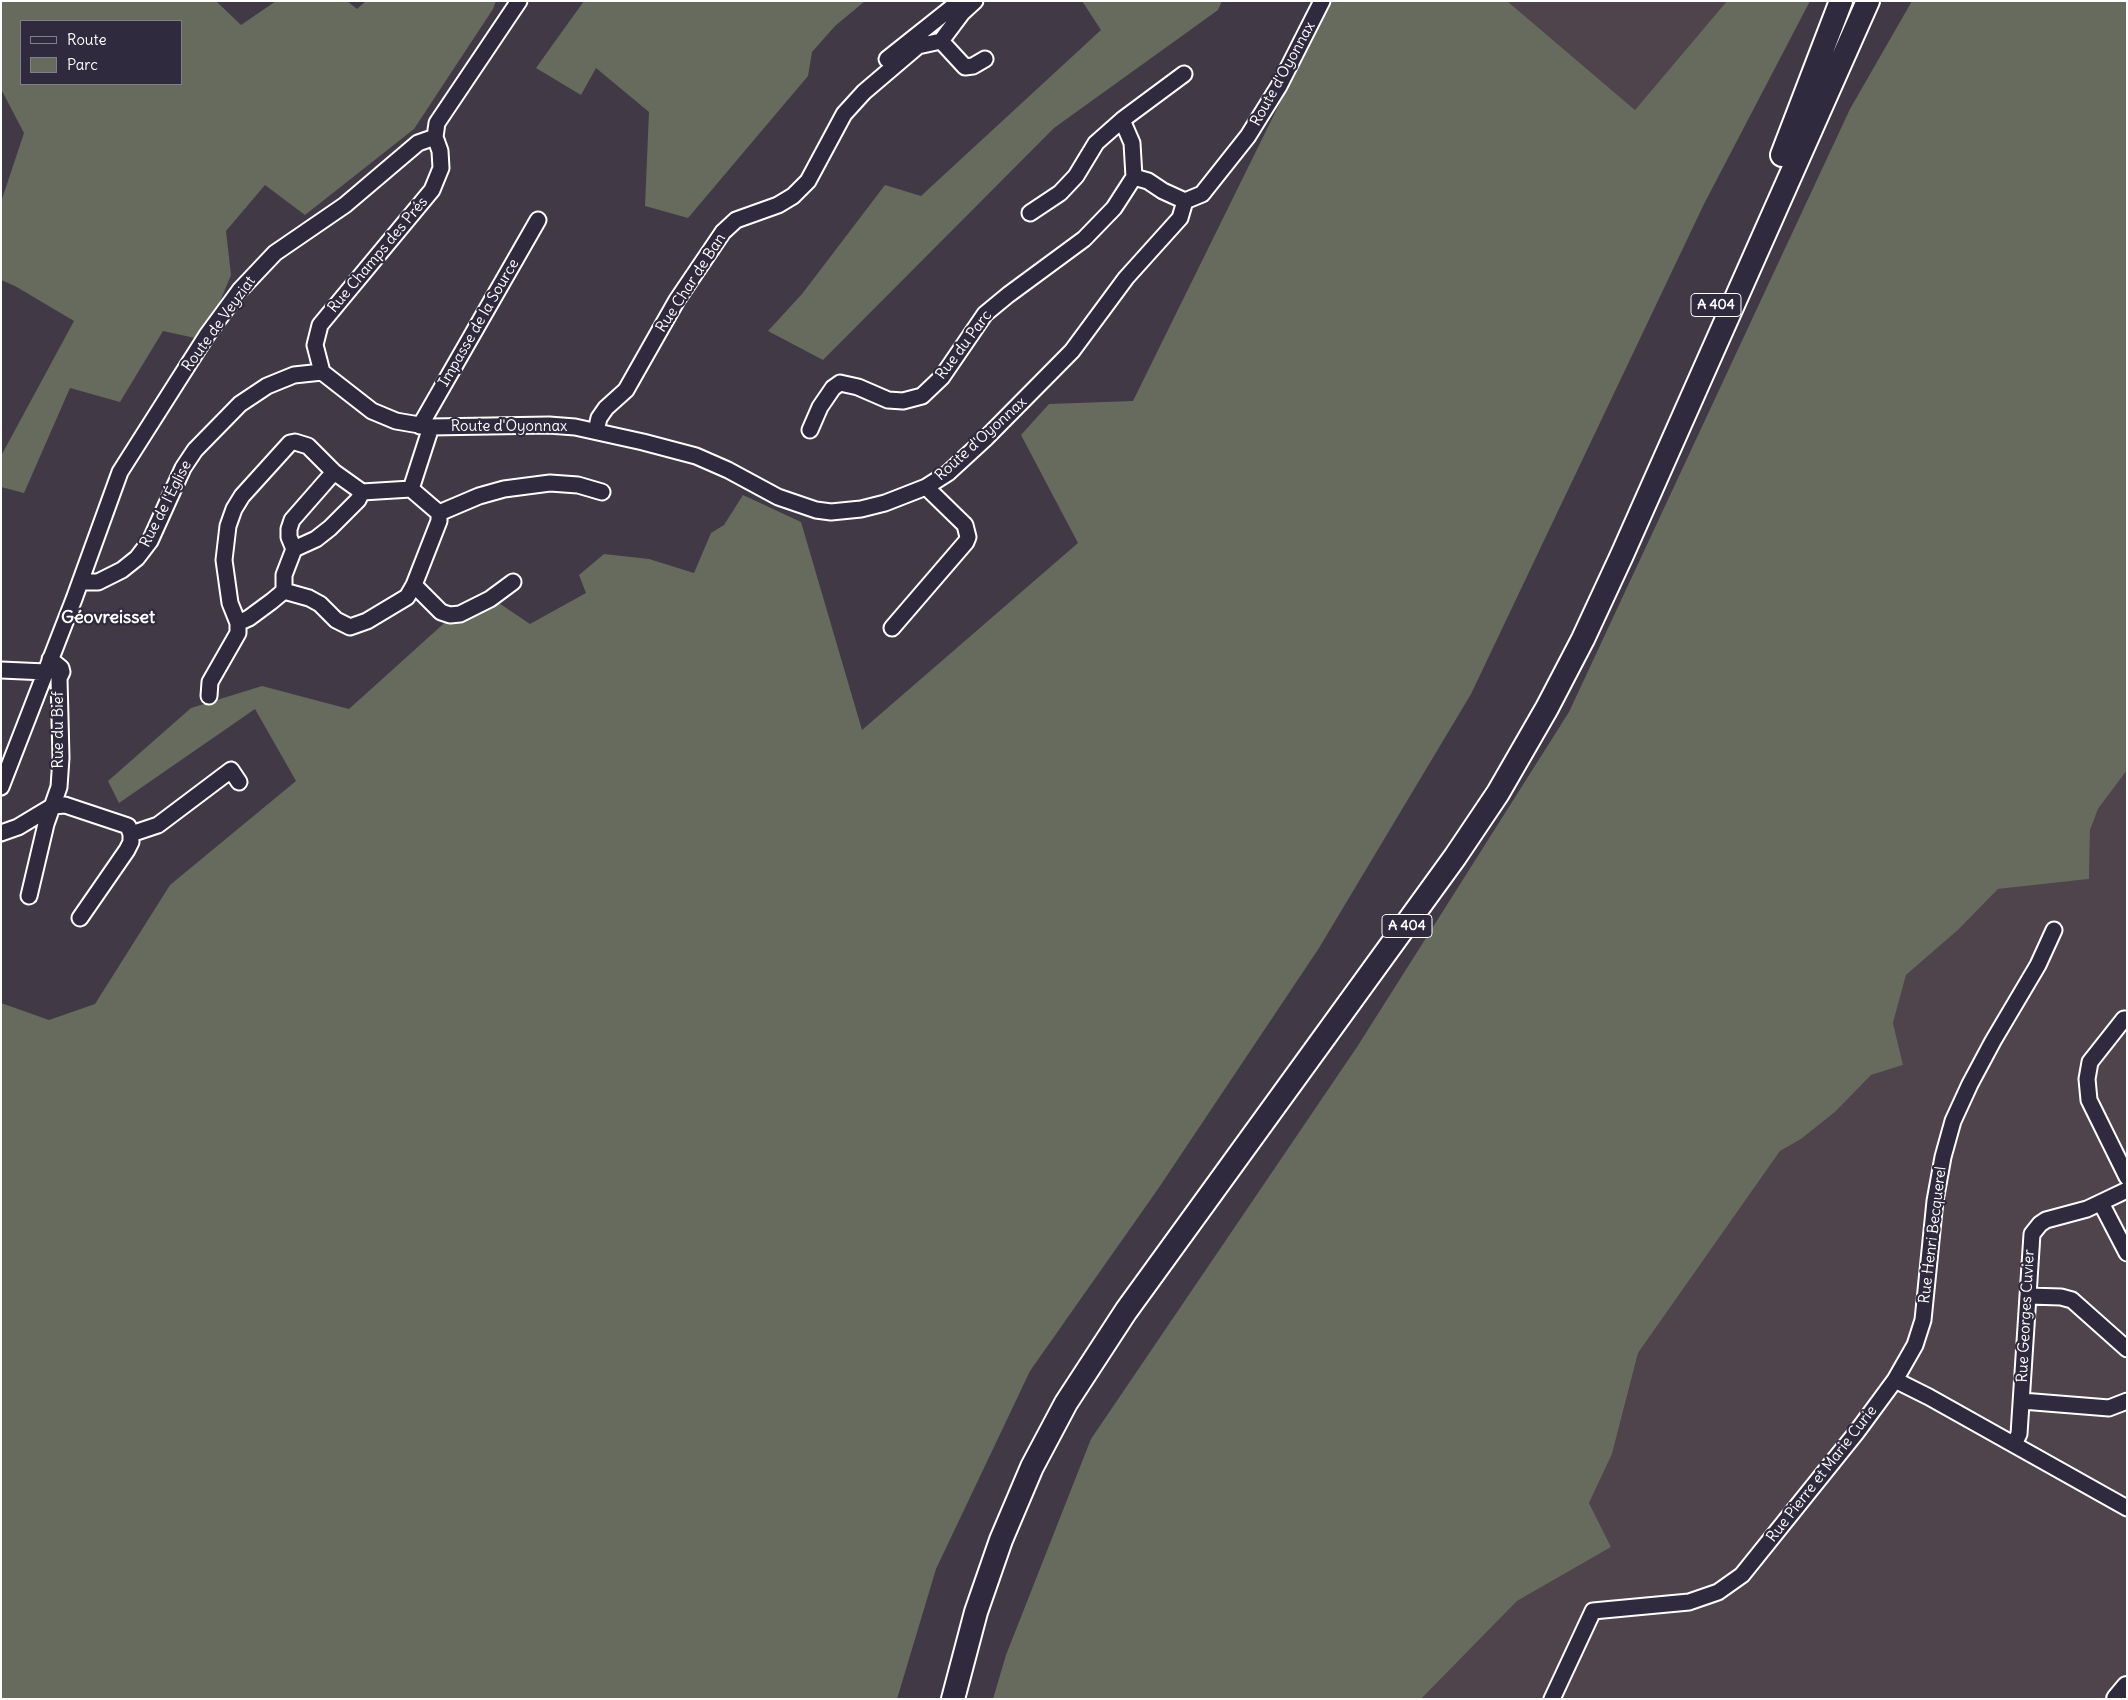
<!DOCTYPE html>
<meta charset="utf-8">
<style>
body{margin:0}
#map{position:relative;width:2128px;height:1700px;overflow:hidden;background:#423946;font-family:Delius,sans-serif}
canvas{display:block}
.frame{position:absolute;inset:0;border:2px solid #fff;pointer-events:none}
.legend{position:absolute;left:20px;top:20px;width:162px;height:65px;box-sizing:border-box;background:#2f2a3d;border:1px solid #827f8b;margin:0;padding:6px 9px;list-style:none;font-size:15px;color:#fff}
.legend li{display:flex;align-items:center;gap:10px;height:25px}
.legend b{width:25px;border:1px solid #827f8b}
</style>
<div id="map">
<canvas width="2128" height="1700"></canvas>
<div class="frame"></div>
<ul class="legend">
<li><b style="height:6px;background:#2f2a3d"></b>Route</li>
<li><b style="height:14px;background:#666b5e"></b>Parc</li>
</ul>
</div>
<script>
const context = document.querySelector('canvas').getContext('2d');
context.lineJoin = 'round';
function fill(path, color) {
  context.fillStyle = color;
  context.fill(path, 'evenodd');
}
function shape(rows) {
  const path = new Path2D();
  for (const r of rows) {
    path.moveTo(r[0], r[1]);
    for (let i = 2; i < r.length; i += 2) path.lineTo(r[i], r[i + 1]);
  }
  return path;
}
function strokePath(path, color, width, dash) {
  context.strokeStyle = color;
  context.lineWidth = width;
  context.lineCap = dash ? 'butt' : 'round';
  context.setLineDash(dash || []);
  context.stroke(path);
}
function label(font, color, halo, rows, align = 'center') {
  context.font = font + ' Delius,sans-serif';
  context.lineWidth = 4.5;
  context.setLineDash([]);
  context.textBaseline = 'middle';
  context.strokeStyle = halo;
  context.fillStyle = color;
  for (const [text, x, y, turn = 0] of rows) {
    context.save();
    context.translate(x, y);
    context.rotate((+turn || 0) * Math.PI / 180);
    context.textAlign = isNaN(turn) ? turn : align;
    if (halo) context.strokeText(text, 0, 0);
    context.fillText(text, 0, 0);
    context.restore();
  }
}
const built = shape([
 [1507,1,1727,1,1635,110],
 [2127,770,2127,1682,2115,1699,1421,1699,1517,1601,1611,1547,1589,1503,1612,1454,1638,1353,1780,1151,1801,1139,1835,1112,1871,1075,1903,1065,1893,1023,1906,975,1959,929,1998,889,2089,879,2090,830,2098,809]
]);
const green = shape([
 [1,1,216,1,241,25,276,1,347,1,357,9,366,1,496,1,493,9,414,129,305,215,265,185,226,231,231,275,204,340,163,331,120,402,70,388,24,493,1,487,1,456,74,321,15,286,1,280,1,202,24,133,1,89],
 [21,21,181,21,181,84,21,84],
 [584,1,865,1,835,26,812,52,808,76,688,218,645,206,649,112,596,68,581,95,536,68],
 [1082,1,1222,1,1218,10,1054,128,823,360,768,331,802,294,885,185,921,196,1101,30],
 [1330,1,1507,1,1635,110,1727,1,1810,1,1704,204,1471,694,1319,948,1158,1189,1030,1371,936,1569,897,1699,1,1699,1,1003,49,1020,95,1004,170,885,296,781,255,709,119,803,108,781,191,708,262,686,349,709,451,617,487,595,530,624,586,593,579,575,604,554,649,559,694,573,711,533,724,525,743,495,801,522,862,730,1078,543,1021,435,1049,404,1133,401],
 [1912,1,2127,1,2127,770,2098,809,2090,830,2089,879,1998,889,1959,929,1906,975,1893,1023,1903,1065,1871,1075,1835,1112,1801,1139,1780,1151,1638,1353,1612,1454,1589,1503,1611,1547,1517,1601,1421,1699,993,1699,1006,1655,1091,1439,1357,1047,1569,712,1850,109]
]);
const minor = shape([
 [941,41,965,67,973,66,985,59],
 [887,59,960,1],
 [1122,120,1184,74],
 [1030,213,1060,193,1076,176,1096,143,1122,120,1132,143,1134,177],
 [322,372,372,411,396,421,431,427,549,425,575,427,643,442,696,456,728,470,778,497,816,510,831,512,861,509,885,503,926,487,948,473,985,439,1072,351,1126,278,1180,218,1185,201,1202,194,1248,136,1279,86,1322,1],
 [322,372,315,345,320,325,432,190,441,168,440,151,435,137,437,123,519,1],
 [420,426,538,220],
 [810,430,820,407,833,388,840,383,858,387,888,400,903,401,922,396,942,377,985,314,1008,295,1084,239,1114,208,1134,177,1148,181,1163,191,1185,201],
 [596,431,599,418,606,408,626,390,677,300,723,232,736,220,778,205,793,196,808,181,844,114,864,92,918,46,941,41,962,13,975,1],
 [411,489,431,427],
 [439,513,479,496,504,489,550,483,578,485,602,492],
 [294,549,289,537,289,529,292,520,334,472],
 [80,582,98,582,122,570,137,558,150,541,183,468,195,450,240,404,267,386,294,375,322,372],
 [414,585,441,612,450,615,460,614,490,599,513,582],
 [284,591,309,598,320,604,336,620,350,627,367,621,407,597,414,585,439,521,439,513,411,489,362,492,358,500,330,528,316,539,294,549,284,575,284,591,272,601,249,618,238,623,230,603,224,560,228,526,234,509,242,496,290,443,295,442,308,446,334,472,362,492],
 [892,628,966,542,968,537,965,525,926,487],
 [1,670,46,672],
 [209,696,210,682,238,633,238,623],
 [1,787,74,599,120,472,207,335,240,290,275,253,345,205,418,143,435,137],
 [1,833,18,827,53,806,65,805,128,826,131,834,158,825,231,770,239,782],
 [29,896,46,824,59,787,61,758,59,678,62,672,61,668,50,659],
 [80,918,127,850,131,842,131,834],
 [2127,1019,2124,1019,2090,1062,2087,1079,2089,1100,2127,1177],
 [2101,1203,2127,1253],
 [2029,1296,2061,1297,2072,1300,2127,1349],
 [1895,1380,1915,1345,1923,1320,1935,1201,1943,1157,1953,1121,1970,1084,1993,1041,2038,965,2054,930],
 [2022,1401,2109,1408,2127,1401],
 [2014,1444,2019,1434,2032,1234,2040,1224,2046,1220,2087,1209,2127,1190],
 [1552,1699,1593,1611,1689,1602,1718,1592,1742,1575,1856,1433,1895,1380,1929,1397,2127,1508]
]);
const major = shape([
 [2117,1699,2127,1687]
]);
const highway = shape([
 [1782,155,1841,1],
 [953,1699,976,1612,1001,1540,1032,1467,1066,1403,1126,1311,1455,857,1498,793,1547,708,1583,639,1622,555,1868,1]
]);
const shields = [
 [1716,305,50],
 [1407,926,50]
];
const shieldNames = [
 ["A 404",1716,305],
 ["A 404",1407,926]
];
const streetNames = [
 ["Route d'Oyonnax",1283,74,-61],
 ["Rue Champs des Prés",378,255,-50],
 ["Rue Char de Ban",691,283,-57],
 ["Impasse de la Source",479,323,-60],
 ["Route de Veyziat",219,324,-54],
 ["Rue du Parc",964,345,-53],
 ["Route d'Oyonnax",509,427],
 ["Route d'Oyonnax",981,439,-42],
 ["Rue de l'Église",166,504,-63],
 ["Rue du Bief",59,730,-90],
 ["Rue Henri Becquerel",1933,1235,-83],
 ["Rue Georges Cuvier",2026,1316,-87],
 ["Rue Pierre et Marie Curie",1822,1474,-52]
];
const quarterNames = [
 ["Géovreisset",108,618]
];
fill(built, '#4f434c');
fill(green, '#666b5e');
strokePath(minor, '#fff', 19);
strokePath(major, '#fff', 24);
strokePath(highway, '#fff', 26);
strokePath(minor, '#2f2a3d', 15);
strokePath(major, '#2f2a3d', 20);
strokePath(highway, '#2f2a3d', 22);
for (const [x, y, w] of shields) {
  const box = new Path2D();
  box.roundRect(x - w / 2, y - 11.5, w, 23, 4);
  context.fillStyle = '#2f2a3d';
  context.fill(box);
  strokePath(box, '#fff', 1);
}
label('bold 14px', '#fff', null, shieldNames);
label('15px', '#fff', '#2f2a3d', streetNames);
label('bold 18px', '#fff', '#2f2a3d', quarterNames);
</script>
